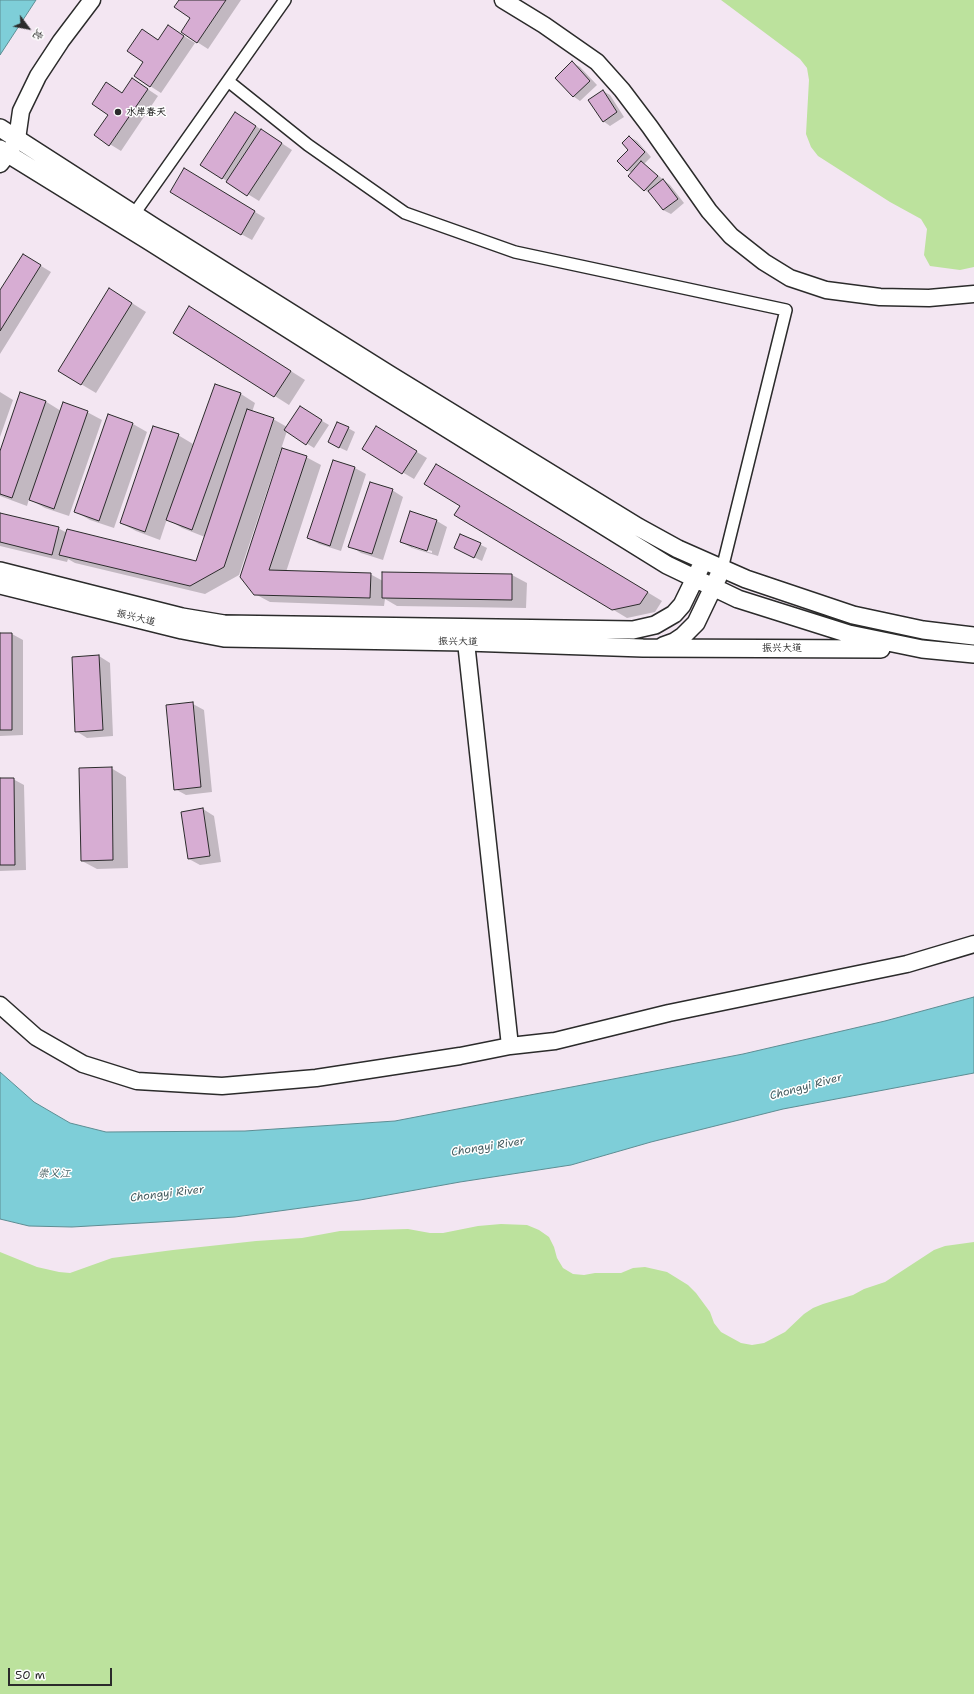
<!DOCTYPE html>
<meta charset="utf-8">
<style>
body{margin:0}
#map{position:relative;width:974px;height:1694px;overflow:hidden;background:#f3e6f2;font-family:"Shantell Sans","LXGW WenKai TC",sans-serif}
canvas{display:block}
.north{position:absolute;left:8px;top:8px;width:40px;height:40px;-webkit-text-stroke:3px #fff;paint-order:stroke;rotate:122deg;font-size:11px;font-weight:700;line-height:16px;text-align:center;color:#2b2b2b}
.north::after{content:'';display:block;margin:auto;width:14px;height:18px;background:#2b2b2b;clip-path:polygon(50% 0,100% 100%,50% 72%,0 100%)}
.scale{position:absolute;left:8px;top:1668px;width:104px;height:18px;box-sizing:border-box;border:2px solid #2b2b2b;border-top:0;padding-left:5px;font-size:12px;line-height:14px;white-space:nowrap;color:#2b2b2b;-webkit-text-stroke:3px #fff;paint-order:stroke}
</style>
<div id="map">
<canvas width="974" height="1694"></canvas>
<div class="north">北</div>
<div class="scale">50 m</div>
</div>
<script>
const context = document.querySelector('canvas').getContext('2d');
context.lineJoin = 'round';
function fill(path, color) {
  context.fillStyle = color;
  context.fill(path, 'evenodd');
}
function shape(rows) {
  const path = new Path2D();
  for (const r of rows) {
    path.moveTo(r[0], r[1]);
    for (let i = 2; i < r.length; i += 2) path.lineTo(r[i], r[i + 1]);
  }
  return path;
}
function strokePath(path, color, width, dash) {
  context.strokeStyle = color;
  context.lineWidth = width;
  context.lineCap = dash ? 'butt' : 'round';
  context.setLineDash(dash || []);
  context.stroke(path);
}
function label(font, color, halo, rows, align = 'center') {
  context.font = font + ' "Shantell Sans","LXGW WenKai TC",sans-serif';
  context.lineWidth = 3;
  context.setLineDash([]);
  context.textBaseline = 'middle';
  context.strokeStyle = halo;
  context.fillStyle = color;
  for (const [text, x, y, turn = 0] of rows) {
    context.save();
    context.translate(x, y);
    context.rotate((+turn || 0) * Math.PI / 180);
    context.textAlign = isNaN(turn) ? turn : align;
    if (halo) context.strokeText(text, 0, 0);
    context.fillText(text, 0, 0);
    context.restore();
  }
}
const green = shape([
 [721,0,974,0,974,267,960,270,930,266,924,255,927,229,921,219,890,202,818,156,811,147,806,134,809,80,807,68,800,59],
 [501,1224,527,1225,539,1230,549,1237,554,1247,557,1258,563,1268,573,1274,584,1275,595,1273,621,1273,633,1268,645,1267,667,1272,688,1285,696,1293,710,1312,714,1323,721,1332,741,1343,752,1345,764,1343,785,1332,804,1314,813,1308,823,1304,853,1295,864,1289,885,1282,934,1250,945,1246,974,1242,974,1694,0,1694,0,1252,37,1267,59,1272,70,1273,112,1258,173,1250,256,1241,302,1238,340,1231,408,1229,430,1233,443,1233,478,1226]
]);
const water = shape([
 [0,0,36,0,0,55,0,0],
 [974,997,974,1073,783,1109,651,1142,571,1165,460,1182,360,1200,235,1217,159,1222,72,1227,29,1226,0,1219,0,1072,34,1102,70,1123,106,1132,245,1131,395,1121,743,1054,885,1021,974,997]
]);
const shadow = shape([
 [180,0,241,0,208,49,197,42,192,18],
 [168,26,195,43,161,93,150,86,143,30,159,40],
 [573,63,580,67,597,85,580,101,573,96],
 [143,86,158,96,121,151,95,135,123,94],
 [603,91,610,95,624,117,610,126,603,121],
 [236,113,292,150,259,201,222,178],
 [630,137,637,141,651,157,644,164,670,185,684,203,671,214,663,210,651,194,645,190,629,176,632,173,627,170],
 [184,169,265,218,252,240,241,234],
 [23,255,51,272,0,354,0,292],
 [124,298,146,312,96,393,59,371],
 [204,316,305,380,289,405,174,332],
 [216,385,241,394,255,403,252,412,273,419,287,427,307,412,329,425,314,448,287,431,239,575,205,594,75,563,68,559,67,562,0,546,0,514,58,528,67,533,196,562,205,537,182,528,167,519,160,540,136,531,121,523,178,435,193,444,190,452,192,453],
 [0,392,13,400,0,437],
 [45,401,61,411,87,412,102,420,69,516,45,508,29,499,27,506,0,496,0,454],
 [133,424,147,432,114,528,90,520,76,512],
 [348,428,355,432,347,451,336,446],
 [387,434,427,458,414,479,363,449],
 [306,457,321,465,286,572,370,574,383,581,383,573,512,575,527,583,526,608,397,606,385,599,384,606,270,602,255,594],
 [333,461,355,468,366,474,341,551,319,544,308,538],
 [451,474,662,601,655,612,627,618,612,609,461,505],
 [392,490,403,497,383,560,361,553,350,546],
 [437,521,447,527,438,556,412,548,401,542],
 [412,545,432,551,432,553,412,547],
 [461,535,487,548,482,561,455,548],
 [0,634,12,634,23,640,23,735,0,736],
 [99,656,110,663,113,736,87,738,76,731],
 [193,704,204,710,212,792,186,795,175,789],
 [111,768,126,777,128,868,97,869,82,861],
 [0,779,13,779,24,785,26,870,0,871],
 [203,809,214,816,221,862,200,865,189,859]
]);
const building = shape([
 [179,0,226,0,197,43,181,32,190,18,174,7,179,0],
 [168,25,184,36,150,87,134,76,143,62,127,51,142,29,158,40,168,25],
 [572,61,590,81,573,97,555,78,572,61],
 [132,78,148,89,109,146,94,135,108,115,92,104,106,82,122,93,132,78],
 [603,90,617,112,603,122,588,100,603,90],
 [235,112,256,126,222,179,200,165,235,112],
 [261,129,282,143,247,196,226,182,261,129],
 [629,136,645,152,627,171,617,161,628,150,622,143,629,136],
 [641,161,658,176,644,191,628,176,641,161],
 [184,168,255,211,241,235,170,192,184,168],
 [663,179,678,199,663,210,648,191,663,179],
 [23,254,41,265,0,331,0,290,23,254],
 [109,288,132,303,81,385,58,371,109,288],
 [189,306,291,371,274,397,173,333,189,306],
 [215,384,241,393,192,530,166,520,215,384],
 [20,392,46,401,12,498,0,494,0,451,20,392],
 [63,402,88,411,54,509,29,500,63,402],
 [300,406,322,420,306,445,284,430,300,406],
 [247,409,274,418,224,567,190,586,59,555,67,529,196,561,247,409],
 [108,414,133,423,99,521,74,512,108,414],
 [337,422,349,427,339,448,328,442,337,422],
 [153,426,179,434,145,532,120,523,153,426],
 [376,426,417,451,402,474,362,449,376,426],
 [282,448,307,456,269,570,371,573,370,598,254,595,240,577,282,448],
 [333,460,355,467,330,546,307,538,333,460],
 [436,464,648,592,640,604,612,610,454,515,460,506,424,484,436,464],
 [370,482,393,489,372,554,348,547,370,482],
 [410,511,437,520,427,551,400,542,410,511],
 [0,513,59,527,52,555,0,542,0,513],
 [460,534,481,543,474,558,454,548,460,534],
 [382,572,512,574,512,600,382,598,382,572],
 [0,633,12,633,12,730,0,730,0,633],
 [99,655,103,730,75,732,72,657,99,655],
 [193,702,201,787,174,790,166,705,193,702],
 [112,767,113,860,81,861,79,768,112,767],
 [0,778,14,778,15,865,0,865,0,778],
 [203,808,210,856,188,859,181,812,203,808]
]);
const street = shape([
 [228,81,308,145,405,213,515,252,786,310,722,569],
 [134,214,285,0]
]);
const secondary = shape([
 [503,0,544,25,597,62,622,90,650,127,709,211,731,236,764,262,790,278,826,290,880,297,929,298,974,294],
 [0,164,8,154,17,139,21,111,38,76,61,41,92,0],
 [466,629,466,642,510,1046],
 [0,1005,36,1037,83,1064,137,1081,222,1086,316,1078,460,1056,510,1046,555,1041,669,1013,907,964,974,944]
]);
const primary = shape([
 [0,128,157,229,390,375,638,527,678,549,746,579,853,615,923,630,974,636],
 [0,149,149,241,377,385,667,565,738,599,849,634,922,649,974,654],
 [0,571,182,617,224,624,633,630,655,625,674,614,682,605,700,568],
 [0,585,182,630,224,638,466,642,643,648,881,649],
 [663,646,674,642,683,636,696,623,718,577]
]);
const markers = [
 [118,112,4,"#2b2b2b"]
];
const poiNames = [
 ["水岸春天",126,112]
];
const streetNames = [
 ["振兴大道",136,618,14],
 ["振兴大道",458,642,1],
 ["振兴大道",782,648]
];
const waterNames = [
 ["Chongyi River",806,1087,-15],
 ["Chongyi River",488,1147,-9],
 ["崇义江",54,1174],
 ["Chongyi River",167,1194,-7]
];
fill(green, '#bce29d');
fill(water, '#7eced8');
strokePath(water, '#5d8d93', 1);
fill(shadow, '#0003');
fill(building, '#d7add3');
strokePath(building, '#2b2b2b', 1);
strokePath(street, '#2b2b2b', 14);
strokePath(secondary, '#2b2b2b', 19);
strokePath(primary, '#2b2b2b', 20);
strokePath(street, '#fff', 11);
strokePath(secondary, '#fff', 16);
strokePath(primary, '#fff', 17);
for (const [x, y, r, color] of markers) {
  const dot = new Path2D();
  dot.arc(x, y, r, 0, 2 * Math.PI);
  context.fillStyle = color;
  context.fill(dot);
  strokePath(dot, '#fff', 1.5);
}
label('bold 10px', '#2b2b2b', '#fff', poiNames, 'left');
label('10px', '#2b2b2b', '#fff', streetNames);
label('italic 11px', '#445c5f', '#fff', waterNames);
</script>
